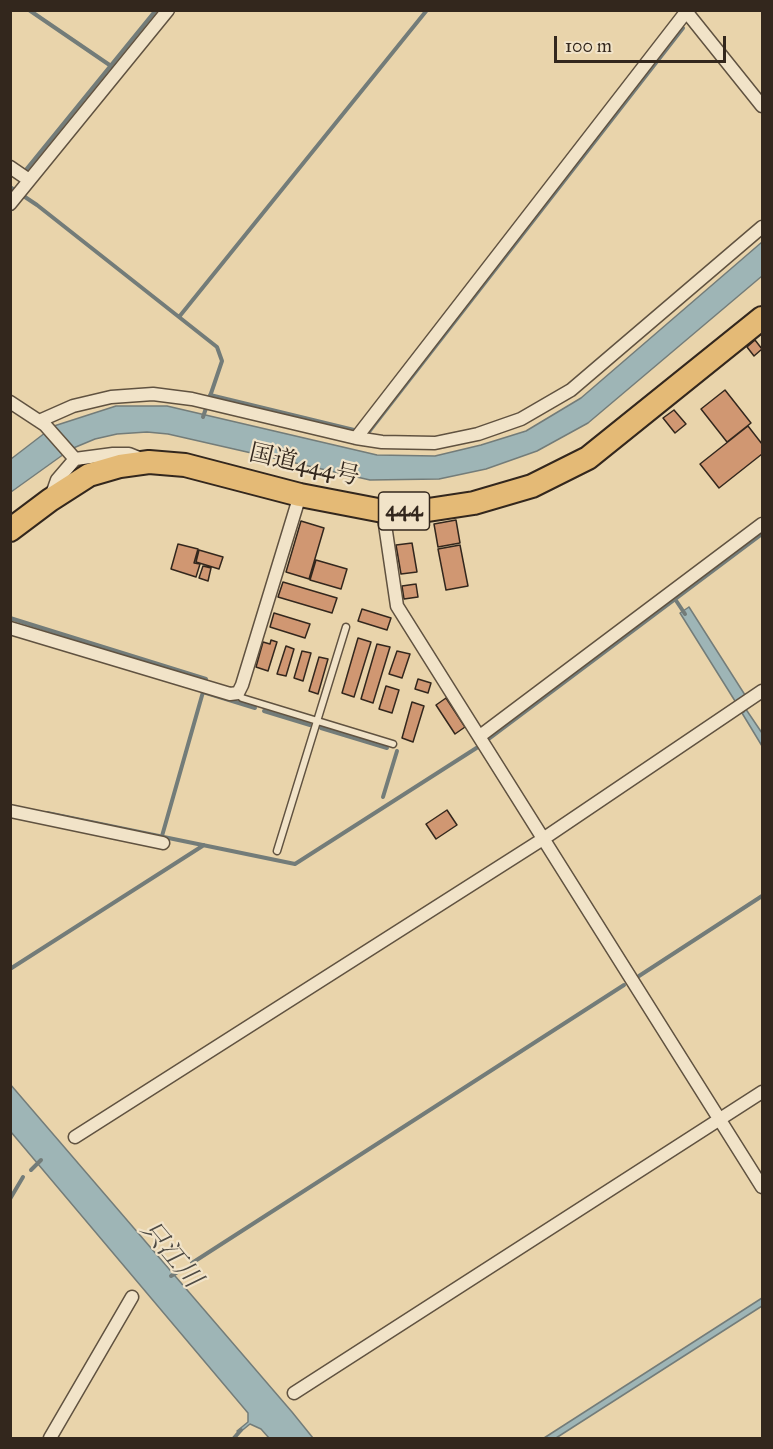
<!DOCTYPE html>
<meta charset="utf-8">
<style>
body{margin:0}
#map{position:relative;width:773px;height:1449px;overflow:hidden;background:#e9d4ab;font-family:"IM FELL Great Primer",serif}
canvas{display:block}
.frame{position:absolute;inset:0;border:12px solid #33271d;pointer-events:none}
.scale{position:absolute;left:554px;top:36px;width:172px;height:27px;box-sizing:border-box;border:3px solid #33271d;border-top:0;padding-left:8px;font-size:18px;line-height:21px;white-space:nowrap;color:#33271d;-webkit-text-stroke:4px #f1e3c8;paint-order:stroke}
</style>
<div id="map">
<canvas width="773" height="1449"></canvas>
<div class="frame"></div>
<div class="scale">100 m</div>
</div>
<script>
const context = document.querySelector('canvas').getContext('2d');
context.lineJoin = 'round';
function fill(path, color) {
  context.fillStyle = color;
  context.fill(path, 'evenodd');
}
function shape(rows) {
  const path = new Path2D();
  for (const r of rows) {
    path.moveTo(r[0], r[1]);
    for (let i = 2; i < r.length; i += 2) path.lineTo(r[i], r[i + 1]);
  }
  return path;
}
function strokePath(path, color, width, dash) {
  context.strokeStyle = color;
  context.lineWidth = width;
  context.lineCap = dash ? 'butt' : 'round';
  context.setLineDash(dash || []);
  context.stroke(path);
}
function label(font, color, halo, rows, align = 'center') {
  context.font = font + ' "IM FELL Great Primer","Noto Serif JP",serif';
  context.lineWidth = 4.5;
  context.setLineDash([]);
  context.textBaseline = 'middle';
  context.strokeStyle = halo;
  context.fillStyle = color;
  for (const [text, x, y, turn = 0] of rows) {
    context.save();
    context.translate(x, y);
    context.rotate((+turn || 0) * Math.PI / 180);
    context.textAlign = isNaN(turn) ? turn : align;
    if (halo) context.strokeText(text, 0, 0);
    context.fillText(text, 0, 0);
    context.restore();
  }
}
const water = shape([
 [762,242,762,276,588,423,537,451,486,469,439,479,370,480,168,434,147,432,117,434,95,439,71,449,11,492,11,459,54,426,116,406,167,406,377,455,435,456,481,445,526,431,581,398,762,242],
 [689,607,745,695,739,699,762,733,762,746,742,713,744,712,737,701,735,701,680,613,689,607],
 [10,1084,292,1412,313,1438,269,1438,261,1429,250,1424,239,1433,237,1431,248,1422,248,1413,11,1132,10,1084],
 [762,1298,762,1306,556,1438,544,1438,762,1298]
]);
const stream = shape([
 [29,10,111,66],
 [25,171,156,10],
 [10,187,37,205,217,347,222,361,203,417],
 [179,317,427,10],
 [210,395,354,430],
 [368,433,683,28],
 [675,599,685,614],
 [10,618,206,679],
 [264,711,310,725],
 [321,728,387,748],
 [490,738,762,534],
 [383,797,397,751],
 [47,813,295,864,478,747],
 [162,836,203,692,255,708],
 [10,969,204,845],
 [639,976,762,896],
 [31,1170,41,1160],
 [10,1199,23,1177],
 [192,1263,624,985],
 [171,1276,181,1270],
 [234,1438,241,1430]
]);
const building = shape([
 [755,340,762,349,754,356,747,347,755,340],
 [725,390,751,423,727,442,701,409,725,390],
 [674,410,686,424,675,433,663,418,674,410],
 [748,426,762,444,762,454,719,488,700,464,748,426],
 [456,520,460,543,438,547,434,524,456,520],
 [301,521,324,528,309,579,286,572,301,521],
 [412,543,417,572,401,574,396,545,412,543],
 [178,544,198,549,194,563,200,564,196,577,171,569,178,544],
 [460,545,468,586,446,590,438,549,460,545],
 [199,550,223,557,219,569,196,562,199,550],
 [316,560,347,569,341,589,310,580,316,560],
 [203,566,211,568,208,581,199,578,203,566],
 [283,582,337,598,332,613,278,597,283,582],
 [416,584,418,597,404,599,402,586,416,584],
 [362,609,391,618,387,630,358,621,362,609],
 [274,613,310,624,305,638,270,627,274,613],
 [358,638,371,642,354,697,342,693,358,638],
 [271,640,277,642,268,671,256,667,263,642,270,644,271,640],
 [377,644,390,647,373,703,361,699,377,644],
 [286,646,294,649,286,676,277,674,286,646],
 [302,651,311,653,303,681,294,678,302,651],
 [397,651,410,654,402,678,389,674,397,651],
 [319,657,328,659,318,694,309,691,319,657],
 [418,679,431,683,428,693,415,689,418,679],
 [386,686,399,690,392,713,379,709,386,686],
 [446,698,465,727,455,734,436,705,446,698],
 [412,702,424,706,413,742,402,738,412,702],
 [447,810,457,825,436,839,426,824,447,810]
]);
const lane = shape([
 [238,694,242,698,393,744],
 [277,851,346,627]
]);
const street = shape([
 [685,10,762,106],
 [10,167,29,180],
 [10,204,168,10],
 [10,402,45,425,75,459,113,454,129,454,139,458],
 [39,421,73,406,111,397,153,394,192,399,356,438,382,442,435,443,478,434,521,419,571,390,762,227],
 [356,438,686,12],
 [51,497,57,480,75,459],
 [383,511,397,606,762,1187],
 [10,628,230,694,238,693,242,685,300,495],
 [480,736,762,524],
 [10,811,163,843],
 [75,1137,543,839,762,691],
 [294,1393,762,1092],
 [50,1438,132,1297]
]);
const highway = shape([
 [10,530,50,500,89,475,120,466,149,462,185,465,300,495,383,511,428,510,474,503,532,486,588,458,762,318]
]);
const shields = [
 [404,511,51]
];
const shieldNames = [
 ["444",404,511]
];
const streetNames = [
 ["国道444号",304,466,13]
];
const waterNames = [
 ["只江川",170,1255,50]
];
fill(water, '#9eb5b6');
strokePath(water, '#737c79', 1.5);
strokePath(stream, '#737c79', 4);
fill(building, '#d09772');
strokePath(building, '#33271d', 1.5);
strokePath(lane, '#605240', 9);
strokePath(street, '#605240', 15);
strokePath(highway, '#33271d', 26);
strokePath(lane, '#f1e3c8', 6);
strokePath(street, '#f1e3c8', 12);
strokePath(highway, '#e4ba76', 22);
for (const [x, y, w] of shields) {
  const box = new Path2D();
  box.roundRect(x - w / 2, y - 19, w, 38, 4.5);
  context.fillStyle = '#f1e3c8';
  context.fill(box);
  strokePath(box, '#33271d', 1.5);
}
label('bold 22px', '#33271d', null, shieldNames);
label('24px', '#33271d', '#f1e3c8', streetNames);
label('italic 26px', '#4e4a43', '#f1e3c8', waterNames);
</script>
